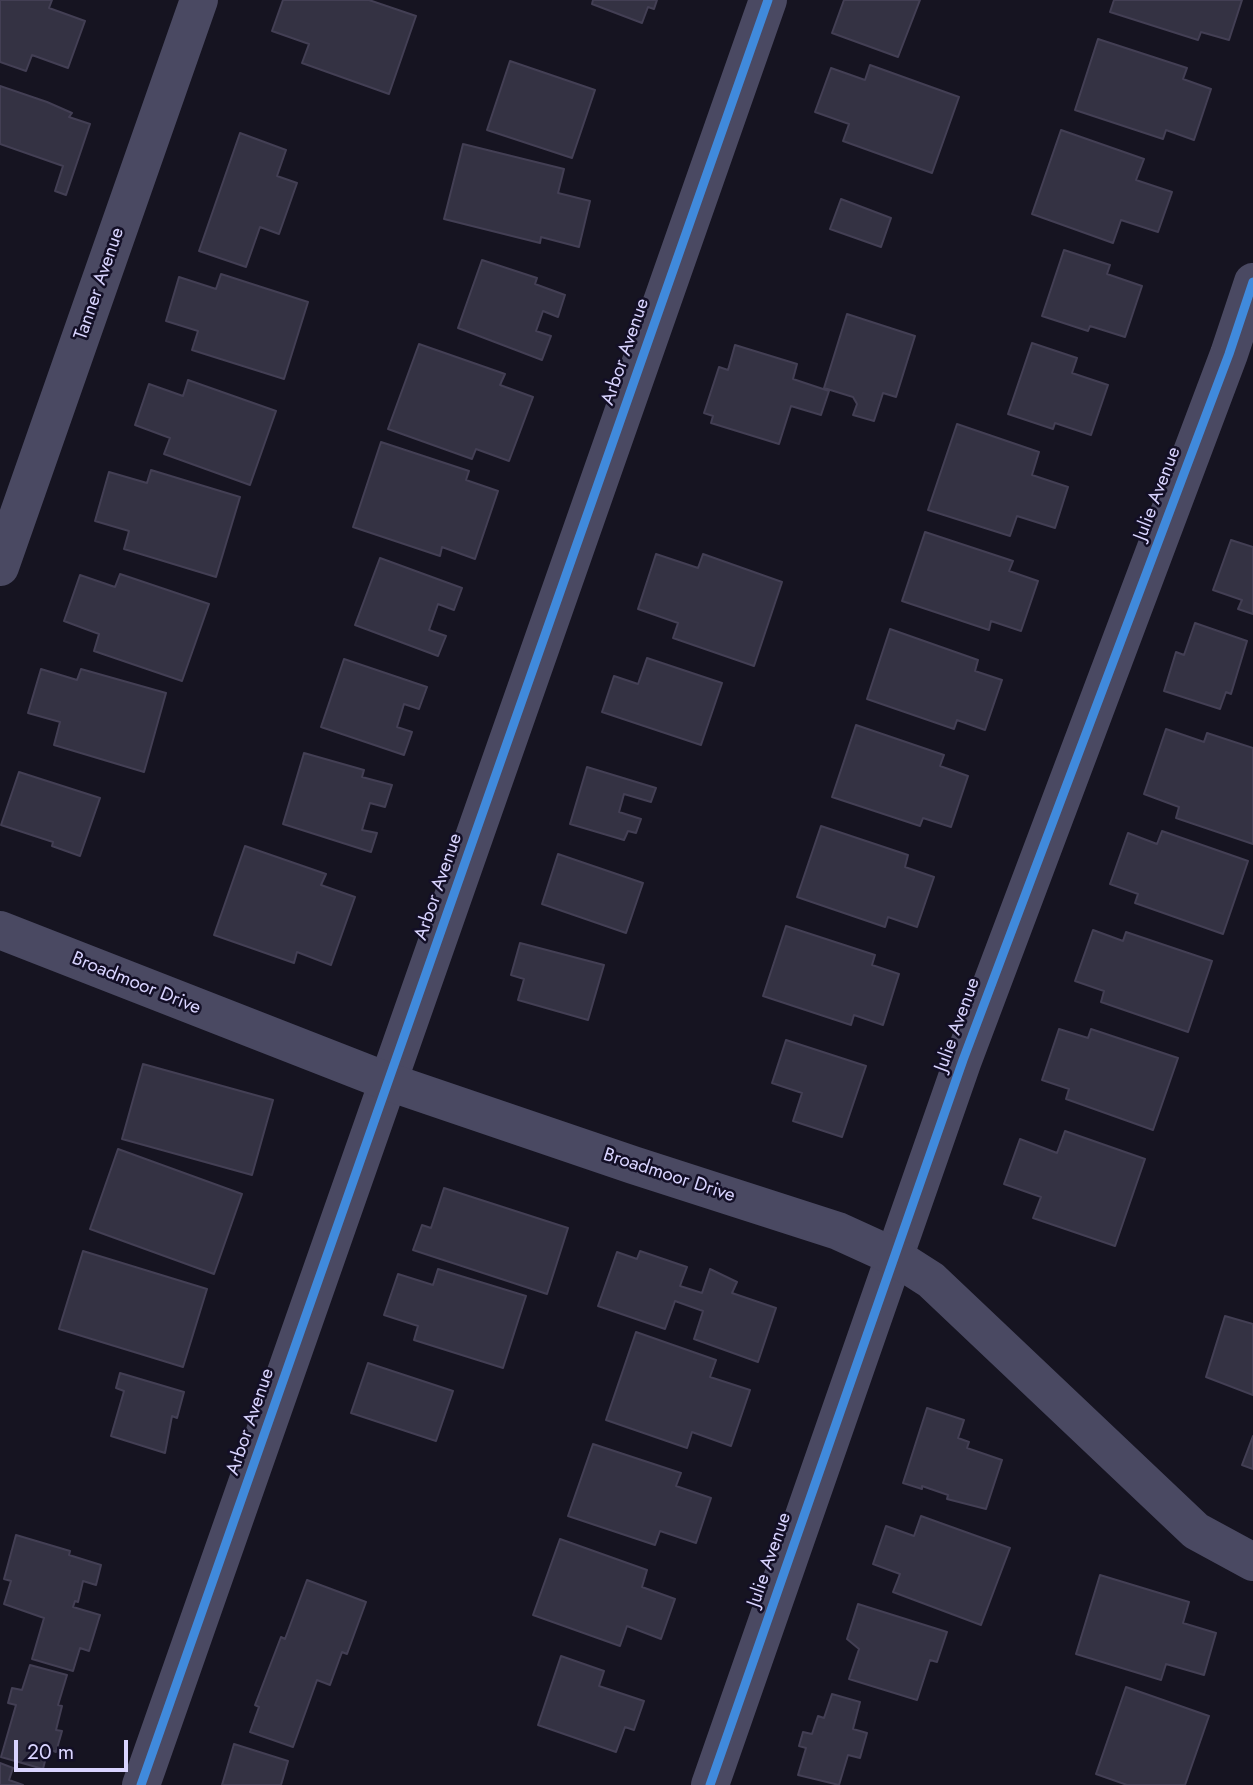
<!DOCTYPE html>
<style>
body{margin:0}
#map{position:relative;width:1253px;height:1785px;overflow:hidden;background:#161421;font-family:Jost,sans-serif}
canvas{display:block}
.scale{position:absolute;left:14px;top:1740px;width:114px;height:32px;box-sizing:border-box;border:4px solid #d9d4ff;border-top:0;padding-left:9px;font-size:21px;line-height:24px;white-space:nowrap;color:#d9d4ff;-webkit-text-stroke:5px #130f26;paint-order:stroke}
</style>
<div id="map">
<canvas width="1253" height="1785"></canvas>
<div class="scale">20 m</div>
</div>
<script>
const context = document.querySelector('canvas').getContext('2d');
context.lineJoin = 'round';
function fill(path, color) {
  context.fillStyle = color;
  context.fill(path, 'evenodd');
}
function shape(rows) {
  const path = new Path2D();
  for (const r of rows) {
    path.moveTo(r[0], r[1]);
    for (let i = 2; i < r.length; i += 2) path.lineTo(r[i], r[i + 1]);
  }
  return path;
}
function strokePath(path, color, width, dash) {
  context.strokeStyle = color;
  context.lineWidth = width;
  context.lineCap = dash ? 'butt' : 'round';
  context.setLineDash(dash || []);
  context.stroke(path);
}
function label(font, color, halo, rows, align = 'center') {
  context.font = font + ' Jost,sans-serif';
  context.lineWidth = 5;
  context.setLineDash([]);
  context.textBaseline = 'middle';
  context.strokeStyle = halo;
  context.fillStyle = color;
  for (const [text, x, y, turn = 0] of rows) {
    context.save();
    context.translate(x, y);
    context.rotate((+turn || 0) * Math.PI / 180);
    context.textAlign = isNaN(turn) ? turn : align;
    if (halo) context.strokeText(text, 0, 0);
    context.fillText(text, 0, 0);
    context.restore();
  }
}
const building = shape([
 [0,0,52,0,49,8,85,21,68,68,32,55,26,71,0,62,0,0],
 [283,0,369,0,416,16,389,94,302,63,309,44,272,31,283,0],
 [593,0,657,0,654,9,648,7,642,23,592,4,593,0],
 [844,0,920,0,898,57,832,33,844,0],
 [1114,0,1242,0,1229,40,1201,32,1198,40,1110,12,1114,0],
 [1098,39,1187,68,1183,79,1211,89,1194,140,1166,130,1163,139,1075,110,1098,39],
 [510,61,595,90,572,158,487,130,510,61],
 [870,65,959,97,932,173,843,141,849,124,815,112,831,68,865,80,870,65],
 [0,86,47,102,72,113,69,117,90,124,66,195,55,191,63,166,0,144,0,86],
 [1061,130,1144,159,1136,180,1172,192,1158,232,1121,220,1113,243,1032,214,1061,130],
 [240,133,286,150,277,176,297,183,279,234,260,227,246,267,199,251,240,133],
 [463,144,564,169,558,193,590,201,579,247,541,237,540,243,444,219,463,144],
 [841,199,891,218,881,247,830,229,841,199],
 [1064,250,1110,265,1107,274,1142,286,1125,337,1090,326,1088,331,1042,316,1064,250],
 [482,260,537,278,535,284,565,295,558,317,543,311,536,331,551,336,542,360,458,328,482,260],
 [221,274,308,302,284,379,192,350,198,331,166,321,179,277,216,289,221,274],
 [847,314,915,336,896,397,883,393,874,421,853,415,857,404,853,397,824,388,847,314],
 [1032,343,1077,358,1072,373,1108,385,1091,435,1055,423,1053,429,1008,414,1032,343],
 [419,344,505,374,500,385,533,397,509,461,476,449,472,459,388,429,419,344],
 [735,345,797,364,793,379,829,391,821,415,791,406,779,444,711,423,713,416,704,413,719,367,728,370,735,345],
 [188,380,276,411,250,485,164,454,170,438,135,425,149,384,183,396,188,380],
 [957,424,1039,452,1032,475,1068,487,1055,528,1017,516,1010,536,928,510,957,424],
 [381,442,469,471,466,480,498,491,475,559,442,547,440,556,353,527,381,442],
 [151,470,240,497,216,577,124,549,129,531,95,521,109,472,147,483,151,470],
 [925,532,1013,561,1009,571,1038,581,1021,631,991,621,989,630,902,601,925,532],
 [1231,540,1253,547,1253,614,1238,609,1242,600,1213,590,1231,540],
 [656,554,698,568,703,554,782,582,754,666,673,638,678,623,638,609,656,554],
 [380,558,462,588,454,610,438,604,429,630,446,636,438,656,355,625,380,558],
 [120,574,209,604,182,681,94,651,99,634,64,621,80,575,115,587,120,574],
 [1195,623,1247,641,1231,694,1226,692,1220,709,1164,691,1176,652,1184,655,1195,623],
 [890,629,978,660,975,671,1002,680,985,730,957,720,954,729,867,699,890,629],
 [647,658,722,683,701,745,602,712,614,676,638,684,647,658],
 [344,659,427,687,419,709,404,704,397,727,412,732,404,755,321,727,344,659],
 [41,669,77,680,81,669,166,693,144,772,54,745,60,722,28,713,41,669],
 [856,725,944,755,940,766,968,776,951,827,923,818,920,826,832,797,856,725],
 [1166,729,1204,742,1207,733,1253,748,1253,844,1176,818,1179,807,1144,794,1166,729],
 [304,753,364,770,362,777,392,785,385,807,370,803,362,830,377,833,371,852,283,824,304,753],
 [587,767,656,788,651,802,624,794,619,812,641,819,636,833,628,831,624,840,570,824,587,767],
 [19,772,100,798,80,856,52,846,53,842,1,825,19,772],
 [821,826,908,855,905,867,934,877,917,927,888,917,885,927,797,897,821,826],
 [1162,831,1248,861,1223,934,1135,903,1138,894,1110,884,1128,833,1157,844,1162,831],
 [245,846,326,874,321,885,355,897,331,965,297,952,294,963,214,935,245,846],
 [558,854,643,883,626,933,542,904,558,854],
 [786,926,875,955,872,965,899,974,883,1025,854,1015,851,1025,763,996,786,926],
 [1093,930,1123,941,1126,932,1212,961,1188,1032,1101,1002,1104,991,1075,981,1093,930],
 [520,943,604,965,588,1020,518,1000,524,979,511,975,520,943],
 [1059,1029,1088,1038,1091,1029,1178,1058,1153,1130,1066,1099,1069,1089,1042,1080,1059,1029],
 [786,1040,866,1066,842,1137,793,1121,802,1093,772,1083,786,1040],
 [143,1064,273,1100,252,1175,122,1139,143,1064],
 [1065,1131,1145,1159,1115,1246,1033,1218,1041,1197,1004,1184,1020,1139,1057,1153,1065,1131],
 [118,1149,242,1194,214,1274,90,1229,118,1149],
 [444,1188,568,1228,547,1294,413,1250,422,1225,431,1228,444,1188],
 [83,1251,207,1289,183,1367,59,1329,83,1251],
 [640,1251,687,1267,680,1286,702,1293,710,1269,737,1282,732,1293,776,1308,758,1362,694,1339,703,1311,675,1301,665,1329,598,1306,617,1252,637,1259,640,1251],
 [438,1269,526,1296,503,1368,414,1340,418,1326,384,1315,398,1274,433,1285,438,1269],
 [1225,1316,1253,1324,1253,1395,1206,1377,1225,1316],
 [636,1332,716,1360,710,1377,750,1390,731,1446,692,1432,687,1448,606,1420,636,1332],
 [368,1363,453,1391,436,1441,351,1413,368,1363],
 [120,1373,184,1392,177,1418,172,1416,165,1453,111,1436,124,1391,116,1388,120,1373],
 [927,1408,964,1420,958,1438,969,1442,967,1448,1002,1460,986,1509,947,1499,948,1495,922,1486,922,1489,903,1483,927,1408],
 [1253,1436,1253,1469,1242,1465,1253,1436],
 [593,1444,681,1473,676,1486,711,1498,696,1543,660,1531,655,1545,568,1516,593,1444],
 [921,1516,1010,1548,981,1625,893,1592,900,1574,873,1564,886,1526,914,1536,921,1516],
 [16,1535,70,1551,69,1555,101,1565,96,1585,83,1581,78,1602,75,1601,73,1607,100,1615,89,1651,80,1648,73,1671,32,1659,44,1618,4,1604,11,1581,4,1579,16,1535],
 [560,1539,647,1570,642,1587,675,1599,661,1639,627,1626,620,1646,533,1615,560,1539],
 [1100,1575,1189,1602,1183,1623,1216,1633,1204,1675,1166,1664,1161,1680,1076,1654,1100,1575],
 [307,1580,366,1602,347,1654,342,1652,330,1685,317,1680,293,1747,250,1732,259,1707,255,1705,281,1637,285,1639,307,1580],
 [858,1604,947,1632,937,1662,930,1660,917,1700,849,1679,859,1649,847,1639,858,1604],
 [561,1656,604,1671,599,1686,644,1701,634,1730,625,1727,616,1752,538,1725,561,1656],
 [30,1665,67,1675,58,1705,62,1706,56,1730,62,1731,56,1752,48,1749,43,1769,1,1757,16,1705,8,1703,12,1688,22,1690,30,1665],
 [1126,1687,1209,1716,1185,1785,1127,1785,1096,1774,1126,1687],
 [832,1694,860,1702,853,1729,867,1733,860,1758,848,1755,839,1785,798,1775,806,1748,799,1746,803,1732,812,1734,818,1716,824,1718,832,1694],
 [234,1744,288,1761,281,1785,222,1785,234,1744],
 [0,1763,13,1768,9,1780,23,1785,0,1785,0,1763]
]);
const minor = shape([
 [0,567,199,0],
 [141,1785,768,0],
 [710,1785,963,1060,1229,354,1253,282]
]);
const tertiary = shape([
 [0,930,389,1082,633,1165,838,1231,895,1257,931,1280,1196,1531,1253,1562]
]);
const cycleway = shape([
 [141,1785,768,0],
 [710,1785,963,1060,1229,354,1253,282]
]);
const streetNames = [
 ["Tanner Avenue",100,284,-71],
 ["Arbor Avenue",626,352,-71],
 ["Julie Avenue",1158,494,-69],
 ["Arbor Avenue",439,887,-71],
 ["Broadmoor Drive",136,984,22],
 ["Julie Avenue",958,1025,-70],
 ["Broadmoor Drive",669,1176,18],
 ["Arbor Avenue",251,1422,-71],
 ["Julie Avenue",770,1560,-71]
];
fill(building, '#343243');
strokePath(building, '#433f54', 2);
strokePath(minor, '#4a4962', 38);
strokePath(tertiary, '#4a4962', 38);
strokePath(cycleway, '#408adc', 9);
label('19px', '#d9d4ff', '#130f26', streetNames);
</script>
